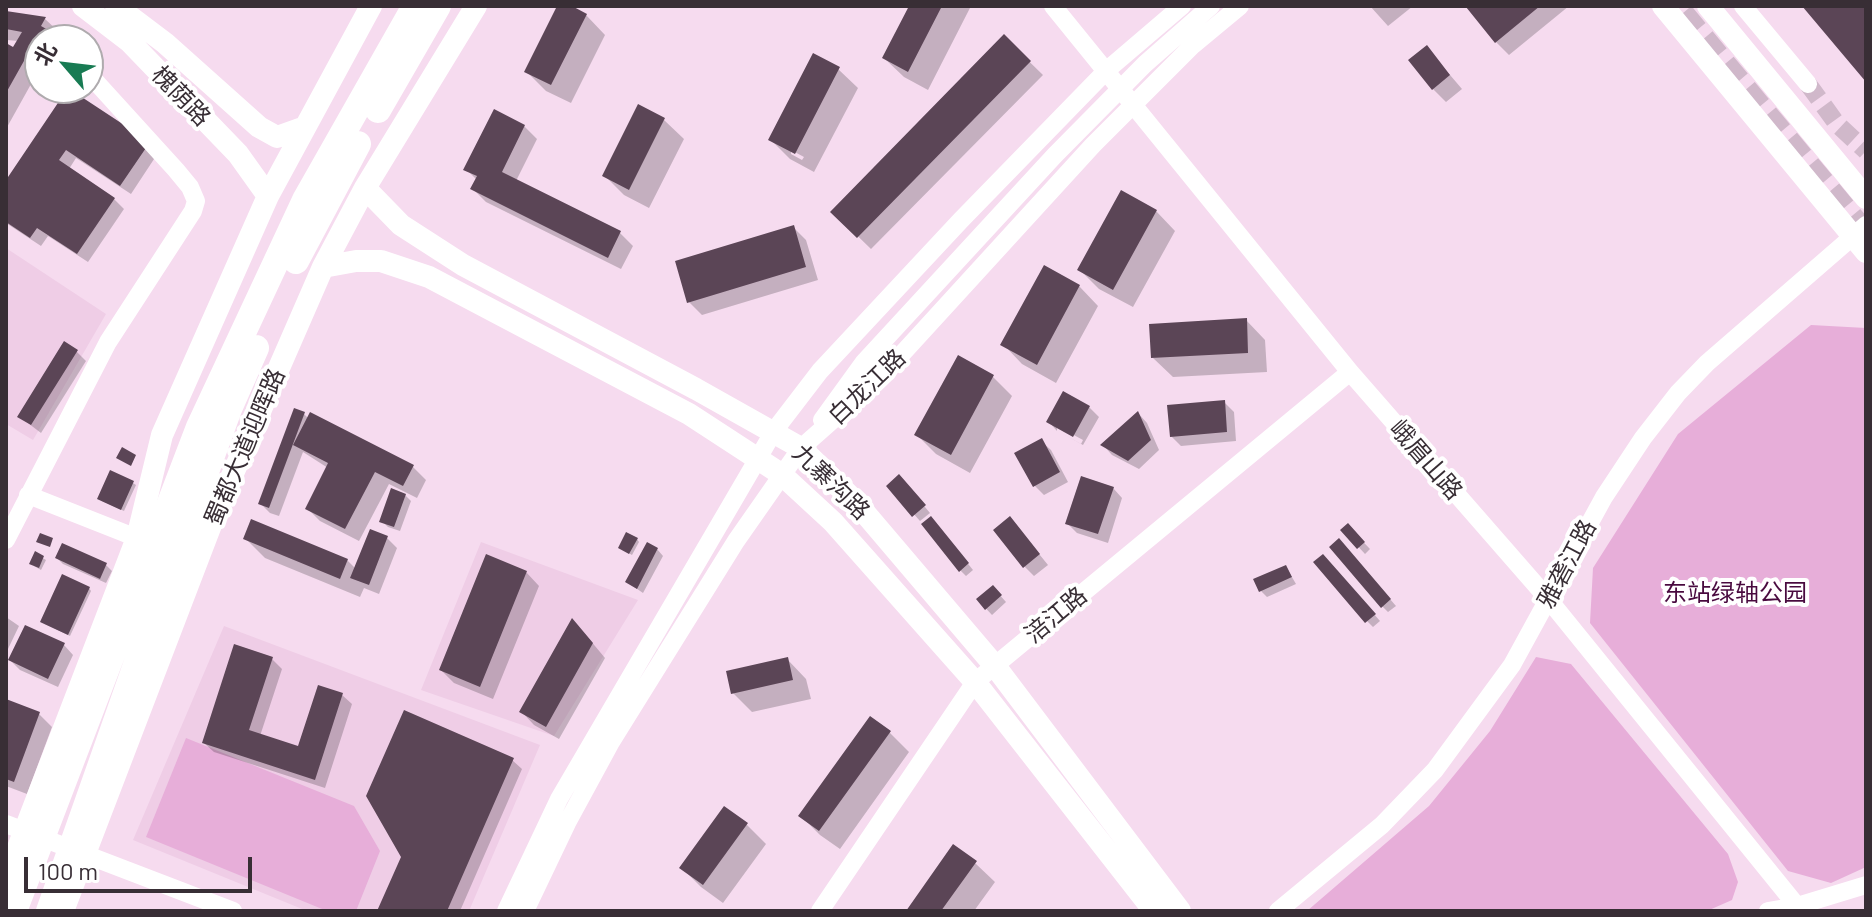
<!DOCTYPE html>
<meta charset="utf-8">
<style>
body{margin:0}
#map{position:relative;width:1872px;height:917px;overflow:hidden;background:#f6dbef;font-family:Barlow,"Noto Sans SC",sans-serif}
canvas{display:block}
.frame{position:absolute;inset:0;border:8px solid #382e35;pointer-events:none}
.north{position:absolute;left:24px;top:24px;width:80px;height:80px;box-sizing:border-box;background:#fff;border:2px solid #afabae;border-radius:50%;rotate:298deg;font-size:22px;font-weight:700;line-height:32px;text-align:center;color:#382e35}
.north::after{content:'';display:block;margin:auto;width:28px;height:36px;background:#187b53;clip-path:polygon(50% 0,100% 100%,50% 72%,0 100%)}
.scale{position:absolute;left:24px;top:857px;width:228px;height:36px;box-sizing:border-box;border:4px solid #382e35;border-top:0;padding-left:10px;font-size:24px;line-height:28px;white-space:nowrap;color:#382e35;-webkit-text-stroke:6px #fff;paint-order:stroke}
</style>
<div id="map">
<canvas width="1872" height="917"></canvas>
<div class="frame"></div>
<div class="north">北</div>
<div class="scale">100 m</div>
</div>
<script>
const context = document.querySelector('canvas').getContext('2d');
context.lineJoin = 'round';
function fill(path, color) {
  context.fillStyle = color;
  context.fill(path, 'evenodd');
}
function shape(rows) {
  const path = new Path2D();
  for (const r of rows) {
    path.moveTo(r[0], r[1]);
    for (let i = 2; i < r.length; i += 2) path.lineTo(r[i], r[i + 1]);
  }
  return path;
}
function strokePath(path, color, width, dash) {
  context.strokeStyle = color;
  context.lineWidth = width;
  context.lineCap = dash ? 'butt' : 'round';
  context.setLineDash(dash || []);
  context.stroke(path);
}
function label(font, color, halo, rows, align = 'center') {
  context.font = font + ' Barlow,"Noto Sans SC",sans-serif';
  context.lineWidth = 8;
  context.setLineDash([]);
  context.textBaseline = 'middle';
  context.strokeStyle = halo;
  context.fillStyle = color;
  for (const [text, x, y, turn = 0] of rows) {
    context.save();
    context.translate(x, y);
    context.rotate((+turn || 0) * Math.PI / 180);
    context.textAlign = isNaN(turn) ? turn : align;
    if (halo) context.strokeText(text, 0, 0);
    context.fillText(text, 0, 0);
    context.restore();
  }
}
const built = shape([
 [6,248,106,314,33,440,6,424],
 [481,542,638,600,554,736,421,690],
 [224,626,540,745,469,911,307,911,133,840]
]);
const green = shape([
 [1811,325,1866,328,1866,867,1831,883,1788,871,1590,623,1593,568,1678,434],
 [1536,657,1571,664,1728,854,1738,882,1732,900,1707,911,1307,911,1429,806,1490,731],
 [186,738,354,806,380,851,356,911,327,911,146,837]
]);
const shadow = shape([
 [559,6,567,6,586,15,605,35,571,103,546,91,526,71],
 [911,6,971,6,928,90,904,77,884,58],
 [1370,6,1413,6,1388,26],
 [1471,6,1569,6,1509,55,1496,42],
 [6,13,45,19,58,31,55,36,62,40,40,40,40,68,6,129,6,46,14,50,19,41,6,40],
 [1004,37,1043,75,871,249,833,212],
 [1427,48,1462,89,1446,102,1433,89],
 [838,69,858,88,814,172,790,159,771,140],
 [791,150,804,157,802,160,791,154],
 [69,90,158,153,131,194,76,158,69,169,114,199,124,209,88,262,48,236,41,246,6,223,6,184],
 [664,120,684,139,649,208,624,195,605,176],
 [524,126,537,139,516,181,620,233,633,246,621,269,486,202,473,189,477,180,466,169],
 [1156,211,1175,231,1133,307,1099,289,1079,269],
 [793,227,806,240,818,280,702,315,689,302],
 [1079,286,1098,306,1056,383,1022,364,1003,344],
 [1246,320,1265,340,1267,372,1173,377,1153,358],
 [76,351,86,361,41,433,20,417],
 [959,358,993,377,1012,396,970,473,936,454,917,435],
 [1224,402,1234,412,1236,441,1181,446,1171,436],
 [1089,407,1099,417,1083,445,1058,431,1081,444,1083,440,1057,426,1057,431,1049,422],
 [1138,413,1147,423,1159,450,1139,469,1112,455,1103,445],
 [304,414,309,419,311,415,413,467,426,480,417,498,389,484,359,541,320,521,307,508,328,468,303,452,279,516,270,513,260,503],
 [1041,441,1051,450,1068,482,1044,495,1035,486],
 [133,483,136,485,124,511,102,501],
 [905,483,930,513,920,521,889,486],
 [1113,488,1122,498,1108,543,1077,533,1068,524],
 [405,495,411,501,400,531,388,527,382,521],
 [937,525,973,570,966,576,960,570],
 [1348,526,1370,549,1365,554,1343,530],
 [1019,529,1048,565,1034,576,1024,566],
 [371,532,387,538,397,548,379,594,364,588,360,597,265,558,245,538,347,560,356,569],
 [637,539,639,542,632,555,623,550],
 [1345,547,1396,606,1388,612,1382,606],
 [657,549,663,556,643,593,627,582],
 [36,554,46,560,41,570,34,566],
 [57,558,106,565,112,571,106,583,63,564],
 [1329,562,1380,621,1373,627,1367,621],
 [1286,567,1296,584,1267,597,1261,591],
 [526,572,539,586,493,699,454,683,441,670],
 [89,588,91,591,70,636,45,624],
 [998,593,1006,602,992,615,978,600],
 [6,617,19,626,8,649,6,648],
 [585,634,605,658,559,739,534,725,521,711],
 [64,645,73,655,58,687,20,670,10,660],
 [272,659,282,669,260,736,300,749,342,695,352,704,325,788,214,752,204,743],
 [787,659,806,679,811,699,752,712,733,693],
 [6,701,39,714,52,727,27,794,6,786],
 [889,732,909,752,840,849,820,835,801,816],
 [512,760,522,769,460,911,379,911],
 [724,809,747,825,766,844,723,903,701,887,682,868],
 [975,863,995,882,974,911,908,911]
]);
const building = shape([
 [557,6,572,6,587,14,551,85,524,72],
 [909,6,942,6,908,72,882,58],
 [1468,6,1540,6,1495,43,1466,7],
 [1802,6,1866,6,1866,82],
 [6,11,46,17,41,26,66,40,40,40,40,58,29,52,6,93,6,43,13,47,22,32,6,29],
 [1004,34,1031,61,857,238,830,212],
 [1427,45,1450,75,1432,90,1408,60],
 [813,53,840,67,795,154,768,140],
 [68,88,150,142,120,186,66,150,59,160,115,198,77,254,37,228,30,238,6,222,6,180],
 [638,104,665,118,629,190,602,176],
 [494,109,525,125,502,172,621,231,608,258,470,189,477,176,463,170],
 [1121,190,1157,210,1113,290,1077,270],
 [794,225,806,267,687,303,675,261],
 [1044,265,1080,285,1037,365,1000,345],
 [1247,318,1248,353,1151,358,1149,324],
 [64,341,78,350,31,425,17,417],
 [958,355,994,375,951,455,914,435],
 [1063,391,1090,406,1073,437,1046,422],
 [1225,400,1227,432,1170,437,1167,405],
 [294,408,305,412,269,508,258,504],
 [1138,411,1151,440,1128,461,1100,445],
 [310,412,414,465,403,486,375,472,345,529,305,509,328,463,293,445],
 [1042,438,1060,472,1033,487,1014,453],
 [122,447,136,455,131,466,116,458],
 [110,470,134,481,121,510,97,499],
 [899,474,926,505,912,517,886,486],
 [1081,476,1114,487,1098,534,1065,524],
 [391,488,406,494,394,527,379,522],
 [931,516,969,563,959,572,921,524],
 [1010,516,1040,554,1023,568,993,530],
 [251,519,348,559,340,579,243,539],
 [1348,523,1365,542,1357,549,1340,530],
 [370,529,388,536,369,585,350,578],
 [626,532,638,538,629,554,618,548],
 [40,533,53,538,50,547,36,542],
 [1339,538,1391,599,1381,608,1329,547],
 [647,542,658,548,637,589,625,582],
 [62,543,107,563,100,579,55,558],
 [35,551,44,556,39,568,29,564],
 [486,554,527,571,480,687,439,670],
 [1323,554,1376,614,1365,623,1313,562],
 [1286,565,1292,577,1259,592,1253,579],
 [62,574,90,587,68,635,40,622],
 [993,585,1002,595,985,610,976,599],
 [572,618,593,643,546,727,519,712],
 [25,625,65,643,48,679,8,660],
 [234,644,273,657,249,730,298,746,318,685,343,693,315,780,202,743],
 [788,657,793,680,731,694,726,671],
 [6,699,40,712,14,782,6,779],
 [404,710,514,758,447,911,377,911,401,857,366,796],
 [870,716,891,731,819,831,798,816],
 [724,806,748,823,703,885,679,868],
 [953,844,977,861,941,911,906,911]
]);
const minorTunnel = shape([
 [1808,84,1837,124,1866,151]
]);
const majorTunnel = shape([
 [1683,13,1866,233]
]);
const minor = shape([
 [1053,6,1350,372,1549,600,1801,911],
 [1743,6,1808,84],
 [822,420,864,362,1055,155,1145,64,1211,6],
 [28,495,137,538],
 [6,540,108,342,193,211,196,201,190,187,176,170,96,82],
 [6,824,233,911],
 [506,911,559,799,774,431,820,371,961,220,1107,70,1182,6],
 [525,911,567,823,611,742,736,541,801,448,879,379,1093,145,1193,45,1240,6],
 [820,911,975,682,1350,372],
 [1278,911,1382,825,1435,770,1512,665,1604,497,1643,438,1678,393,1707,363,1866,225],
 [1768,911,1797,906,1866,885]
]);
const major = shape([
 [83,6,130,42,238,154,268,196],
 [116,6,165,43,259,127,277,137,305,127],
 [1663,6,1866,252],
 [1708,6,1866,198],
 [365,188,401,225,463,265,696,389,801,448,853,499,995,666,1180,911],
 [323,267,356,261,381,261,429,277,689,414,781,474,833,522,975,682,1154,911],
 [6,879,137,538,162,435,268,196,371,6],
 [63,911,214,517,323,267,365,188,476,6]
]);
const highway = shape([
 [378,110,438,6],
 [296,261,358,144],
 [14,911,199,427,305,200,415,6],
 [49,911,160,597,229,409,256,348]
]);
const streetNames = [
 ["槐荫路",181,96,46],
 ["白龙江路",867,387,-44],
 ["蜀都大道迎晖路",245,447,-67],
 ["峨眉山路",1426,460,49],
 ["九寨沟路",831,482,44],
 ["雅砻江路",1567,564,-62],
 ["涪江路",1056,615,-40]
];
const parkNames = [
 ["东站绿轴公园",1735,593]
];
fill(built, '#efcde6');
fill(green, '#e7aed9');
fill(shadow, '#0003');
fill(building, '#5b4556');
strokePath(minorTunnel, '#d0b8ca', 18, [18, 9]);
strokePath(majorTunnel, '#d0b8ca', 22, [22, 11]);
strokePath(minor, '#fff', 18);
strokePath(major, '#fff', 22);
strokePath(highway, '#fff', 26);
label('24px', '#382e35', '#fff', streetNames);
label('24px', '#490a3f', '#fff', parkNames);
</script>
